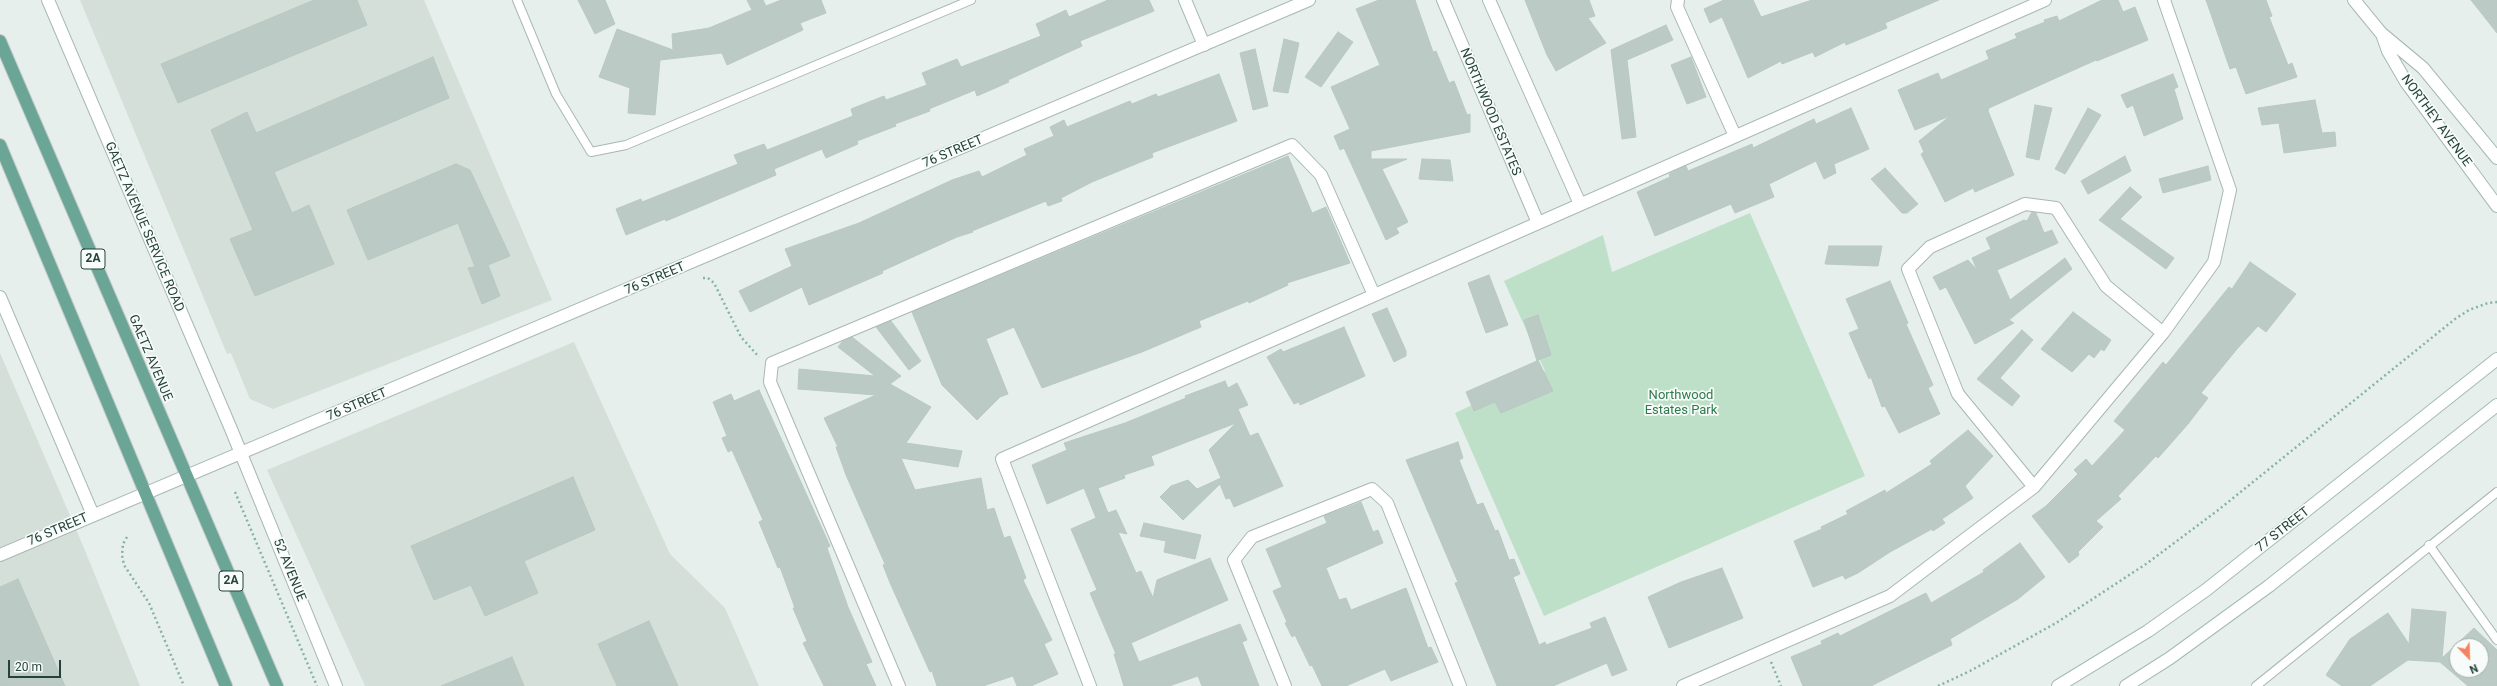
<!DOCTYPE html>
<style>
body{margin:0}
#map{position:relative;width:2497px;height:686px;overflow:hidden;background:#e6efeb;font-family:Roboto,sans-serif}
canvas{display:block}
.north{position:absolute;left:2449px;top:638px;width:40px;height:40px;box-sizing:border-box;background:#f7fbf9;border:1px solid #a3b1ad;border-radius:50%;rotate:157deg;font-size:11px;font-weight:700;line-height:16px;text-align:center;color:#24423a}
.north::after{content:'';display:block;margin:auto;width:14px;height:18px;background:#f4845f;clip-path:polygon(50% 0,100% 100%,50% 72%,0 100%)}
.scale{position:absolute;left:8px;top:660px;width:53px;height:18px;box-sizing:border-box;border:2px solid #24423a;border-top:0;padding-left:5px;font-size:12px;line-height:14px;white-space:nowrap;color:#24423a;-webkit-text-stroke:3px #f7fbf9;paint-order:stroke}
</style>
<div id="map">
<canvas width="2497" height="686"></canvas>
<div class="north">N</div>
<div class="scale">20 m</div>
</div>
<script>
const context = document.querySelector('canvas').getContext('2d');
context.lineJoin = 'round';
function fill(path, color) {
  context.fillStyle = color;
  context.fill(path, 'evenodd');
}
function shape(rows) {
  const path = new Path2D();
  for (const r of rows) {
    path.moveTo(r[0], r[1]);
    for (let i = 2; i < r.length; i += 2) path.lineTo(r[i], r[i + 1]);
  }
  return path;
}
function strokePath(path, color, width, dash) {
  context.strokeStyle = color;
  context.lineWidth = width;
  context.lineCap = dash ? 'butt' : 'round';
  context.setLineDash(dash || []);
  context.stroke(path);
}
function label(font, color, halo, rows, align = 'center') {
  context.font = font + ' Roboto,sans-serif';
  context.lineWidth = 3.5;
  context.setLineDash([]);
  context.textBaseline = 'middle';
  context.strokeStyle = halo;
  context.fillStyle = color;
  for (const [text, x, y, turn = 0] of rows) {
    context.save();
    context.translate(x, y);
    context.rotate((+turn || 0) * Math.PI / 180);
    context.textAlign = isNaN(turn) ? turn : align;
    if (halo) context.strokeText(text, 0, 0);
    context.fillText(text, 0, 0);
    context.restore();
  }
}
const built = shape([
 [80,0,424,0,552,300,273,409,250,399,231,353,227,354],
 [574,342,670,554,725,608,759,686,365,686,267,470],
 [0,353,84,548,140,686,0,686]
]);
const green = shape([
 [1750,213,1865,476,1544,616,1455,413,1545,371,1504,281,1603,235,1612,272]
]);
const building = shape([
 [314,0,357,0,367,25,178,103,161,64,314,0],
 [578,0,605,0,615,24,595,34,578,0],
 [747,0,763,0,766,6,781,0,821,0,826,13,800,23,803,30,727,65,722,53,660,60,655,115,628,113,630,88,599,77,617,29,673,50,672,34,709,28,752,10,747,0],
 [1108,0,1149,0,1154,11,1080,41,1082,46,1008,80,1009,82,977,96,975,90,929,109,930,111,895,124,896,126,857,141,858,144,826,158,822,149,774,169,776,175,666,221,665,219,626,235,616,209,641,199,642,202,738,164,734,155,764,144,767,150,853,116,851,109,884,96,886,100,927,85,922,73,957,59,961,67,995,54,1041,36,1036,24,1066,10,1069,17,1108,0],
 [1379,0,1415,0,1433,52,1436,51,1449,83,1454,81,1467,115,1470,114,1470,132,1371,151,1371,159,1407,159,1382,169,1408,222,1396,228,1399,233,1386,240,1344,148,1340,150,1334,136,1350,129,1331,87,1380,65,1356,9,1379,0],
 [1525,0,1589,0,1595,16,1588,18,1606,43,1556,71,1547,55,1525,0],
 [1724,0,1753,0,1761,17,1812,0,1939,0,1885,23,1887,28,1846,45,1845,42,1815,57,1813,52,1782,64,1781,61,1748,78,1722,17,1710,23,1704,9,1724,0],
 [2102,0,2118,0,2123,12,2135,7,2148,40,2097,61,2096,60,1989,108,1988,111,2014,175,1975,192,1973,188,1945,202,1921,154,1924,152,1919,141,1950,116,1915,130,1898,90,1938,73,1941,80,1989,59,1986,51,2017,38,2015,34,2045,22,2044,20,2057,16,2059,21,2102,0],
 [2206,0,2266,0,2272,16,2269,17,2288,65,2292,63,2297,77,2246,94,2236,67,2230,69,2206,0],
 [2471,0,2497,0,2497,33,2471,0],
 [1666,25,1673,40,1627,60,1636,137,1622,139,1611,50,1666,25],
 [1338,32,1353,42,1321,87,1305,77,1338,32],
 [1284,39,1299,43,1288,93,1273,91,1284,39],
 [1255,49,1268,106,1253,110,1240,53,1255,49],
 [433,57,449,98,274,172,292,213,309,205,334,264,255,296,230,239,253,230,211,130,247,112,256,133,433,57],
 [1691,57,1706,97,1687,104,1671,65,1691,57],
 [1219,74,1237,121,1152,153,1153,157,1092,182,1061,198,1062,201,1048,206,1046,201,972,231,973,232,957,237,882,271,883,273,809,305,802,287,750,312,739,291,792,266,785,249,859,223,952,180,979,171,982,177,1027,155,1024,149,1054,136,1050,127,1064,120,1067,127,1130,101,1132,104,1156,94,1158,97,1219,74],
 [2173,74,2178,87,2174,89,2183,119,2144,136,2133,105,2127,108,2121,95,2173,74],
 [2315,100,2322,133,2335,132,2336,146,2284,153,2279,123,2262,125,2258,108,2315,100],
 [2035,105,2052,108,2039,160,2026,157,2035,105],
 [1851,108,1869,149,1834,164,1836,173,1824,179,1816,161,1769,184,1774,197,1735,213,1731,204,1655,236,1637,192,1670,177,1669,174,1686,166,1688,171,1752,144,1753,148,1814,119,1816,124,1851,108],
 [2088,108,2101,115,2065,174,2055,169,2088,108],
 [1288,156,1312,213,1326,207,1350,263,1287,283,1288,285,1249,303,1248,301,1199,321,1201,327,1142,352,1042,388,1014,327,986,339,1008,394,1000,397,977,420,942,385,912,312,1288,156],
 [2125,156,2131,171,2088,194,2081,181,2125,156],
 [1422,159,1450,160,1453,181,1419,179,1422,159],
 [456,164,470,170,510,256,488,265,500,296,482,304,468,268,475,267,458,223,368,260,347,210,456,164],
 [2208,166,2211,180,2163,193,2159,179,2208,166],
 [1885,168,1918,204,1907,213,1902,213,1871,179,1885,168],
 [2130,187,2142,197,2120,219,2174,258,2166,269,2099,220,2130,187],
 [2032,212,2036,213,2044,233,2052,230,2058,243,1997,270,2010,300,2065,258,2072,269,2009,320,2014,323,1975,344,1946,287,1940,290,1933,277,1968,260,1977,270,1972,258,1991,249,1986,238,2024,220,2027,221,2032,212],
 [1829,246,1882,246,1878,266,1825,264,1829,246],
 [2250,262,2296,294,2266,332,2258,326,2237,349,2201,393,2208,398,2188,424,2158,458,2156,456,2118,496,2121,499,2096,521,2103,527,2078,552,2079,555,2069,563,2032,516,2046,506,2078,474,2074,470,2086,459,2092,466,2125,430,2114,421,2163,362,2166,365,2229,287,2232,289,2250,262],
 [1489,275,1508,325,1486,333,1468,283,1489,275],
 [1890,281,1908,323,1906,324,1933,385,1928,388,1940,414,1899,433,1885,406,1882,407,1871,377,1869,379,1849,333,1859,329,1846,299,1890,281],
 [1387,308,1406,351,1406,356,1394,362,1372,314,1387,308],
 [2073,312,2111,340,2104,351,2101,349,2094,358,2089,354,2072,372,2041,349,2073,312],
 [1538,315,1551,355,1538,360,1553,391,1501,413,1495,402,1474,411,1466,392,1537,361,1524,320,1538,315],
 [891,321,921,361,909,370,876,327,891,321],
 [1344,327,1365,376,1300,405,1299,402,1294,404,1267,357,1281,349,1283,352,1344,327],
 [2022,330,2033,340,2000,378,2020,396,2012,406,1977,379,2022,330],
 [852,337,901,376,890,384,931,407,906,443,962,451,958,467,901,458,915,490,981,478,987,510,994,508,1004,538,1010,536,1026,578,1023,580,1052,640,1044,644,1058,674,1031,686,1017,686,1013,676,983,686,937,686,932,671,930,672,891,585,883,565,885,564,846,475,836,447,838,447,824,418,876,395,798,389,799,369,875,376,838,347,842,342,852,337],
 [1225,381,1228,388,1237,383,1248,405,1238,409,1250,436,1258,433,1283,486,1234,507,1230,498,1226,499,1220,484,1183,520,1160,497,1171,486,1188,480,1197,489,1221,478,1209,450,1236,423,1151,456,1154,465,1124,475,1125,478,1098,488,1108,513,1116,510,1127,534,1118,532,1136,573,1141,571,1153,598,1157,580,1210,558,1228,600,1131,643,1139,662,1240,624,1247,640,1242,642,1259,686,1202,686,1198,676,1169,686,1124,686,1114,654,1116,654,1090,593,1097,590,1071,529,1096,518,1084,488,1047,504,1032,465,1067,450,1064,443,1125,423,1186,398,1185,396,1225,381],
 [759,390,830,546,827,548,848,607,872,662,866,664,876,686,824,686,803,643,807,641,793,608,795,608,780,567,778,568,759,522,763,520,732,450,728,452,722,438,727,436,713,402,731,394,734,401,759,390],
 [1968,430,1993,456,1965,486,1973,498,1942,519,1945,523,1933,531,1932,529,1890,552,1858,573,1845,579,1843,575,1813,587,1794,541,1822,529,1821,527,1848,514,1846,511,1885,490,1886,493,1932,464,1930,461,1968,430],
 [1458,442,1463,458,1459,460,1477,505,1483,503,1495,531,1498,530,1509,560,1514,559,1520,574,1513,577,1539,645,1545,642,1546,645,1592,628,1590,623,1605,617,1627,670,1612,676,1607,663,1553,686,1497,686,1455,583,1458,582,1406,460,1458,442],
 [573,477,595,530,524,561,538,593,485,616,471,585,434,600,411,546,573,477],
 [1361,502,1373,532,1378,530,1383,543,1326,568,1339,600,1346,598,1351,610,1406,588,1428,648,1431,647,1438,662,1391,681,1385,669,1346,686,1322,686,1312,665,1310,666,1295,635,1292,637,1285,623,1287,622,1273,591,1282,587,1266,549,1327,523,1324,516,1361,502],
 [1144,523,1201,535,1195,559,1164,552,1166,541,1140,536,1144,523],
 [2020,543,2045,577,2018,599,1950,639,1952,645,1871,686,1803,686,1791,657,1822,644,1821,641,1838,633,1840,636,1926,593,1931,603,1984,572,1983,570,2020,543],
 [1722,568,1743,618,1669,648,1648,597,1681,582,1722,568],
 [18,579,65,686,0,686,0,587,18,579],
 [2412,609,2446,612,2442,658,2474,628,2497,650,2497,686,2468,686,2440,662,2408,660,2370,686,2342,686,2326,675,2350,639,2388,613,2409,644,2412,609],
 [2457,646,2481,646,2481,670,2457,670,2457,646],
 [649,621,678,686,617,686,598,644,649,621],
 [512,657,524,686,441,686,512,657]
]);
const path = shape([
 [703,278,708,278,714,283,741,337,759,357],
 [235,492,317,686],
 [127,537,123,544,122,555,124,565,149,603,184,686],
 [1771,662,1781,686],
 [1938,686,1970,671,2056,623,2146,564,2217,511,2455,319,2469,310,2488,303,2497,302]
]);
const service = shape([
 [517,0,556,94,591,152,626,145,971,0],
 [2429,545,2497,640],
 [2256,686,2497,492]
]);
const minor = shape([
 [48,0,231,429,336,686],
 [1185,0,1204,45],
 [1443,0,1538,223],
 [1489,0,1580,204],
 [1678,0,1677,7,1735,136],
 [0,297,93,515],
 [2034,487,1958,394,1908,269,1930,247,2025,204,2056,208,2106,286,2163,333],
 [899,686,770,382,772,363,1292,145,1321,175,1374,295],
 [1090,686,1002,459,2045,0],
 [1285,686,1234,560,1252,537,1372,489,1387,503,1460,686],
 [1683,686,1890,596,2034,487,2163,333,2214,262,2230,190,2164,0]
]);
const tertiary = shape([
 [2354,0,2381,33,2423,68,2497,158],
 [2382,34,2388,51,2406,82,2497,206],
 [0,555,1309,0]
]);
const secondary = shape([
 [2058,686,2148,631,2206,590,2497,359],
 [2126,686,2170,658,2269,586,2497,405]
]);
const primary = shape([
 [0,41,277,686],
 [0,145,226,686]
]);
const shields = [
 [93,259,24],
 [231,581,24]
];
const shieldNames = [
 ["2A",93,259],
 ["2A",231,581]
];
const streetNames = [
 ["NORTHWOOD ESTATES",1490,112,67],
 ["NORTHEY AVENUE",2436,121,54],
 ["76 STREET",953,152,-23],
 ["GAETZ AVENUE SERVICE ROAD",144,227,67],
 ["76 STREET",655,279,-23],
 ["GAETZ AVENUE",150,358,67],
 ["76 STREET",357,405,-23],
 ["76 STREET",58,530,-23],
 ["77 STREET",2283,530,-38],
 ["52 AVENUE",289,570,68]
];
const parkNames = [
 ["Northwood",1681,396],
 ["Estates Park",1681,411]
];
fill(built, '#d4dfda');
fill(green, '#bfe0c8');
fill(building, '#bbcac4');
strokePath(building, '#b8c9c2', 1);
strokePath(service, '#a8b8b2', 10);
strokePath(minor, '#a8b8b2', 14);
strokePath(tertiary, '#a8b8b2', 14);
strokePath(secondary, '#a4bbb3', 14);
strokePath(primary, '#c2cac8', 14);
strokePath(path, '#86b3a5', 2.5, [2, 3]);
strokePath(service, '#fff', 8);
strokePath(minor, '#fff', 12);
strokePath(tertiary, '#fff', 12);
strokePath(secondary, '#fff', 12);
strokePath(primary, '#6aa596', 12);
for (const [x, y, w] of shields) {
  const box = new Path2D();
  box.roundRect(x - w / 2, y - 10, w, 20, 3);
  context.fillStyle = '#f7fbf9';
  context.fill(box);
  strokePath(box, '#24423a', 1);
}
label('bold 12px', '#24423a', null, shieldNames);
label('13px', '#24423a', '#f7fbf9', streetNames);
label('13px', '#2d7a4b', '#f7fbf9', parkNames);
</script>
